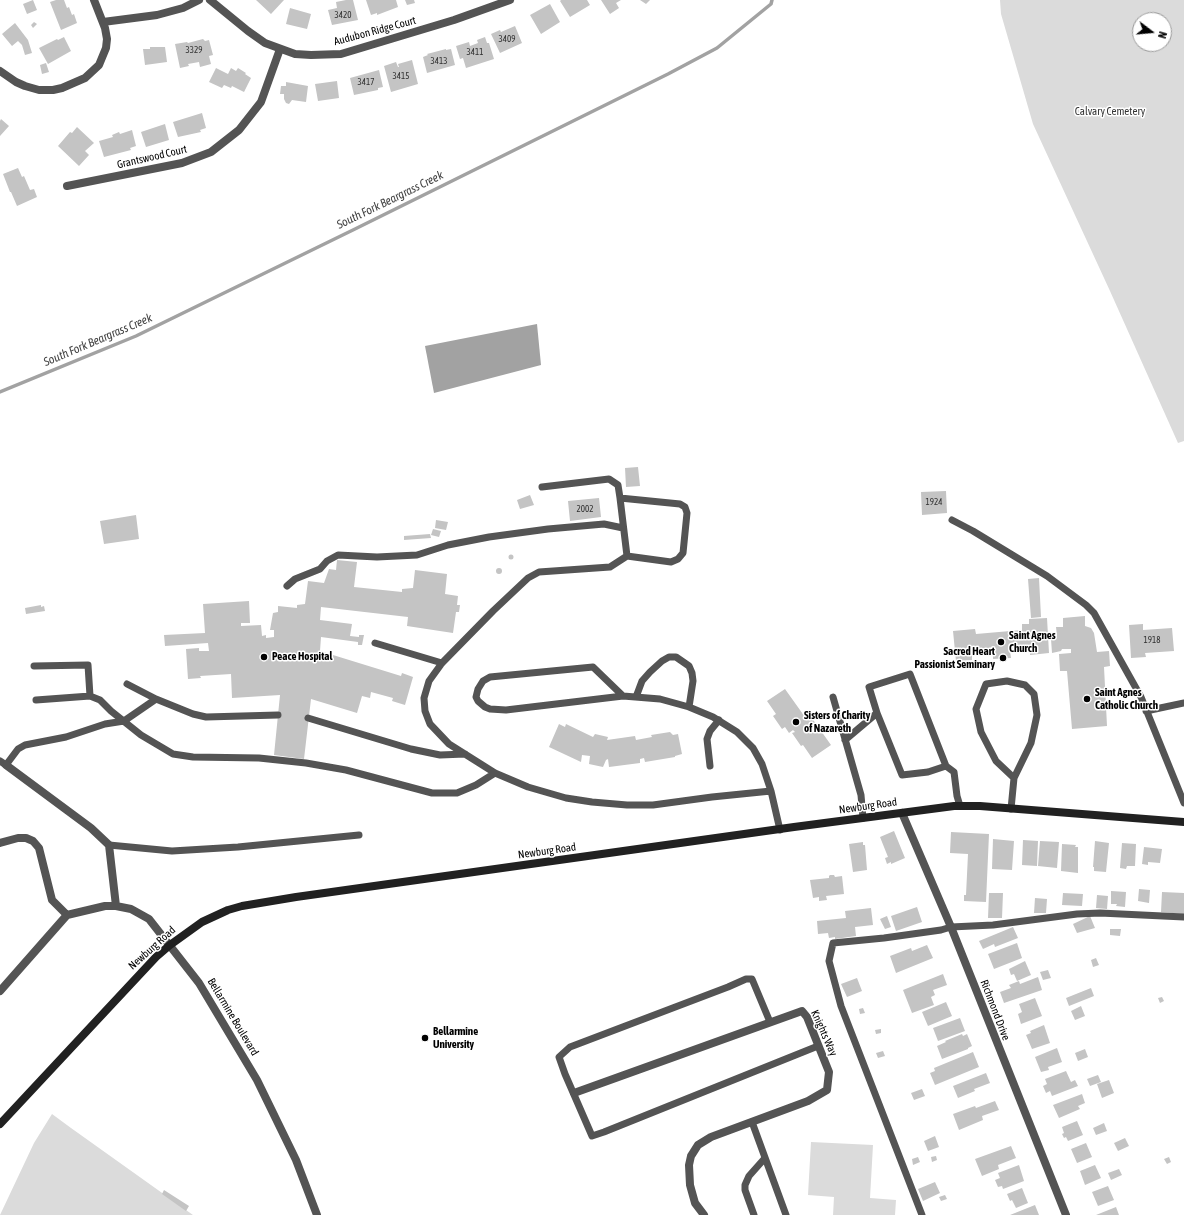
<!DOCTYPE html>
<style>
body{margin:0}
#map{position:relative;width:1184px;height:1215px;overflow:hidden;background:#fff;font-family:"Asap Condensed",sans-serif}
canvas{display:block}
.north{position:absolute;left:1132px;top:12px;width:40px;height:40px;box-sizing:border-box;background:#fff;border:1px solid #999;border-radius:50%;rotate:106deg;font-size:11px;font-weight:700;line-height:16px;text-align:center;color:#000}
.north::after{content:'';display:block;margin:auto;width:14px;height:18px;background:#000;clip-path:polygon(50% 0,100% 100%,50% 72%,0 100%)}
</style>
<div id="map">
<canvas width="1184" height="1215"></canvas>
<div class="north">N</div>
</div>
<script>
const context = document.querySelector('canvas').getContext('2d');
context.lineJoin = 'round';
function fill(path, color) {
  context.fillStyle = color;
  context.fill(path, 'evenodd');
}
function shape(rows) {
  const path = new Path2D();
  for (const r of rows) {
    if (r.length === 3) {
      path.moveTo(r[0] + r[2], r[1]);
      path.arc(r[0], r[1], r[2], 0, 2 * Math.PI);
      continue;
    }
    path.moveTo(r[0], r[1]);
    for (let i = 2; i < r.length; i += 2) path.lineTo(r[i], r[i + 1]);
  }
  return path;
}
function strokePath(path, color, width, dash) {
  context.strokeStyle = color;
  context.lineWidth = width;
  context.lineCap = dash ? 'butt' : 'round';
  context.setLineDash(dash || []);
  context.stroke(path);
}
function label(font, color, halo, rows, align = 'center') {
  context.font = font + ' "Asap Condensed",sans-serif';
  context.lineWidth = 3;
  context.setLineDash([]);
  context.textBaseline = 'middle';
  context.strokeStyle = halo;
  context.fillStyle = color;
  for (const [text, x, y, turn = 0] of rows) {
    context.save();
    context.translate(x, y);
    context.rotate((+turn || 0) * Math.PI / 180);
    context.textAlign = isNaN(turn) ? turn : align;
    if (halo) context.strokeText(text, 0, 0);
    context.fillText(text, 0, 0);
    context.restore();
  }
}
const green = shape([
 [1000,0,1184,0,1184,441,1178,443,1110,291,1033,124,1001,14],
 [1140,20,1164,20,1164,44,1140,44],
 [52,1114,71,1128,193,1215,0,1215,34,1143],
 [811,1142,873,1145,870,1198,896,1200,895,1215,833,1215,834,1197,808,1195]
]);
const water = shape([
 [537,324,541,365,434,393,425,346]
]);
const stream = shape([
 [0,392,136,336,355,229,668,74,717,48,771,4,772,0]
]);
const building = shape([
 [33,0,37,10,27,14,23,4],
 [56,0,64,0,67,8,69,7,72,15,74,14,77,23,61,30,50,2],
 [256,0,284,0,271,14],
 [346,0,353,0,358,20,332,25,328,10,337,8,336,2],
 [366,0,396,0,398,7,377,15,377,13,371,15],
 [405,0,414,0,415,3,407,5],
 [561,0,587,0,590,5,570,17,560,1],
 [601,0,621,0,616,3,619,8,610,14],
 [640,0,650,0,646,4],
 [550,4,560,22,541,34,530,15],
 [290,8,311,14,307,29,286,24],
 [34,22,37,24,33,28,31,25],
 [15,23,28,40,32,53,25,55,22,45,18,41,12,46,2,34],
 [515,26,522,43,500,53,491,34,500,30,501,32],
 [64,37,71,51,48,64,39,48,57,39,58,40],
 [485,37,487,43,489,43,494,59,466,68,463,58,460,59,456,46,469,42,470,46,478,43,477,40],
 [203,39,205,41,209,40,213,55,209,56,211,64,200,67,199,62,188,64,189,66,180,68,175,44,187,42,188,43],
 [150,47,165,47,167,62,145,65,143,49,150,49],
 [446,49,446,50,451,49,455,65,427,73,423,57,428,55,427,54],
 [412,60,418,84,391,92,384,66,396,62,398,67,399,67,398,64],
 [46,63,49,72,42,74,40,65],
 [216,68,228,74,231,68,236,71,238,68,246,73,245,74,251,78,244,92,232,86,231,88,224,85,222,88,209,82],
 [379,70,383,87,378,88,378,90,354,95,350,78],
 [337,81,339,98,318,101,315,84],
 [286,82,308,86,306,102,292,100,289,104,286,103,284,99,284,94,280,94,281,86,286,86],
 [202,113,206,128,200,130,201,132,178,137,173,122],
 [1,119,9,126,0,136,0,121],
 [165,124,169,140,146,147,141,132],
 [77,127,94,143,85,151,89,155,79,166,58,146,70,132,72,133],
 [132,130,136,146,130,148,131,150,104,157,99,141,113,137,112,135,119,132,120,134],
 [18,168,22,177,24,176,30,190,34,189,37,197,17,206,11,192,10,192,3,174],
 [638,467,640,486,626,487,625,468],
 [946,491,947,513,922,515,921,492],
 [530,495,534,505,520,509,517,500],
 [599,498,601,517,570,521,568,501],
 [136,515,139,539,104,544,100,521],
 [436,520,448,522,446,530,435,528],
 [433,529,441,531,439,537,431,535],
 [430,534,431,538,404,540,404,536],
 [511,557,2.5],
 [337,560,357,562,354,587,402,592,402,589,413,588,415,570,447,574,445,594,458,596,457,605,460,605,459,612,456,612,453,633,407,626,408,617,321,607,320,620,352,624,350,636,359,637,359,635,364,635,362,645,358,645,358,642,321,637,320,651,401,676,402,673,413,677,405,705,392,701,393,698,371,692,370,698,362,696,357,713,311,699,304,759,274,755,280,695,232,698,231,674,200,676,201,678,188,679,186,649,199,648,199,651,209,651,208,643,165,646,164,635,205,633,203,604,249,601,250,623,241,623,241,626,261,625,262,636,266,635,266,638,274,637,274,630,270,630,273,613,278,612,278,606,297,608,297,605,305,604,308,581,324,583,329,569,336,570],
 [499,571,3],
 [1039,578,1041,617,1031,618,1028,579],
 [41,605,41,607,44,606,45,611,26,614,25,608],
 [1085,616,1085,626,1091,628,1094,633,1097,652,1109,651,1110,666,1104,667,1107,726,1072,729,1067,671,1060,671,1059,654,1071,653,1071,649,1062,649,1061,651,1052,653,1051,639,1053,636,1057,636,1056,627,1063,627,1063,618],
 [1047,618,1049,653,1030,655,1030,649,1010,651,1011,658,993,659,993,652,972,654,972,660,956,661,953,631,975,629,976,634,1022,630,1022,624,1029,624,1029,619],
 [1143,624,1143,630,1172,628,1174,651,1145,653,1146,657,1131,658,1129,625],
 [785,689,805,717,809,714,831,745,812,758,803,745,801,746,792,733,795,732,793,730,789,733,785,727,782,729,773,716,776,714,767,701],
 [559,724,565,727,566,724,593,737,595,734,608,737,607,740,635,736,636,740,652,737,651,735,670,732,673,735,678,734,682,754,675,756,675,757,645,762,644,758,640,759,640,763,609,767,608,759,606,760,603,767,589,764,590,756,582,755,581,762,549,747],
 [894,831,905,858,891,864,891,862,887,864,885,858,888,857,880,837],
 [951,832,989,834,986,902,964,901,964,895,966,895,968,854,950,853],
 [993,839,1014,841,1012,870,992,869],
 [1023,840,1038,841,1037,866,1022,865],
 [1040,841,1059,842,1057,868,1038,866],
 [1095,841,1109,843,1106,872,1094,871,1094,867,1093,867],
 [863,842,863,845,865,845,867,870,853,872,849,844],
 [1122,843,1136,844,1135,866,1127,866,1126,869,1120,868],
 [1062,844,1076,845,1075,847,1078,847,1078,873,1061,871],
 [1144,847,1162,849,1160,863,1148,862,1148,865,1142,864],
 [830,875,834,875,835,877,842,876,844,894,826,896,827,900,819,901,819,897,813,898,810,880,829,878,829,876],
 [1139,889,1150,890,1149,903,1138,901],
 [1111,891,1126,892,1125,907,1116,906,1117,904,1111,904],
 [1162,892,1184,893,1184,914,1161,912],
 [989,893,1003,893,1002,918,988,918],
 [1063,893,1083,894,1082,906,1062,905],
 [1097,895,1108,896,1107,909,1096,908],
 [1035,898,1047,899,1046,913,1034,913],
 [917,907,922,922,896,931,891,916],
 [871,908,873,925,855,927,856,936,835,939,835,937,829,938,828,933,818,934,817,921,846,918,845,911],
 [887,916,891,927,885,929,880,919],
 [1090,916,1095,928,1077,933,1073,924],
 [1013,927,1018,938,995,947,994,944,983,949,979,941],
 [1110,929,1121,929,1120,936,1110,935],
 [1017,943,1022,958,994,969,988,954],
 [927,945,933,958,896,973,890,956,911,948,912,951],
 [1096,958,1099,965,1093,967,1091,960],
 [1025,961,1031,975,1017,981,1014,974,1011,975,1009,969],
 [1048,970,1051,978,1043,980,1040,972],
 [943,974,947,985,933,990,935,995,931,997,934,1005,912,1013,903,990],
 [1038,977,1042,990,1004,1003,1000,992,1011,988,1009,985,1019,981,1020,984],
 [857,978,862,991,847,997,841,984],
 [1091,988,1094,996,1069,1006,1066,998],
 [1162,997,1164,1001,1160,1003,1158,998],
 [1035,998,1042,1016,1021,1024,1018,1014,1022,1012,1019,1004],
 [946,1002,952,1016,928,1026,922,1012],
 [1081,1006,1085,1016,1075,1020,1071,1011],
 [863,1008,865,1013,860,1014,859,1009],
 [960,1018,965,1031,938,1041,933,1028],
 [1044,1025,1050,1043,1032,1049,1026,1035,1031,1033,1030,1031],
 [881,1029,881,1033,876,1034,875,1030],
 [962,1034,963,1036,967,1034,972,1046,968,1048,968,1049,942,1059,937,1046,946,1042,945,1041],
 [1057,1048,1062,1062,1048,1067,1049,1070,1041,1072,1035,1057],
 [1085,1049,1088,1057,1078,1061,1075,1053],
 [883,1051,885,1056,878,1058,876,1053],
 [973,1052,979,1067,935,1085,930,1073,935,1071,934,1068],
 [1066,1071,1071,1082,1075,1080,1078,1086,1052,1096,1050,1091,1046,1093,1043,1086,1047,1084,1045,1079],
 [986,1073,990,1083,974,1089,975,1091,958,1098,953,1086],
 [1098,1075,1101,1082,1090,1086,1087,1079],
 [1109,1080,1114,1093,1102,1098,1097,1084],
 [922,1089,925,1096,914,1100,911,1093],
 [1082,1094,1085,1103,1078,1106,1080,1109,1059,1118,1053,1105],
 [995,1101,999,1110,982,1116,983,1120,959,1130,953,1114,975,1106,976,1108],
 [1077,1121,1083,1135,1068,1141,1066,1137,1064,1138,1062,1134,1064,1133,1062,1127],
 [1104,1123,1107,1131,1096,1135,1093,1128],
 [935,1136,939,1147,928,1151,924,1141],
 [1125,1138,1129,1146,1118,1151,1114,1143],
 [1086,1143,1092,1157,1077,1163,1071,1149],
 [1011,1146,1016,1158,998,1165,999,1169,982,1176,975,1159],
 [936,1156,937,1160,932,1162,931,1157],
 [918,1157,920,1162,913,1165,912,1159],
 [1169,1157,1171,1162,1167,1164,1164,1159],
 [1019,1165,1024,1181,1003,1189,1002,1186,998,1187,995,1180,1000,1178,998,1173],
 [1095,1165,1101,1178,1085,1185,1080,1171],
 [1119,1169,1122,1175,1111,1180,1108,1173],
 [935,1182,940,1193,923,1201,918,1189],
 [1108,1186,1114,1200,1098,1206,1092,1192],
 [1022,1188,1028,1203,1016,1208,1012,1200,1010,1201,1007,1194],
 [164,1190,189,1206,186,1211,162,1194],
 [945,1195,947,1199,941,1201,939,1197],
 [1035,1205,1039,1215,1010,1215],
 [1116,1207,1119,1215,1096,1215]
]);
const lane = shape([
 [542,487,609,479,618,485,620,498,680,504,685,507,687,513,683,553,678,559,671,562,627,556,610,567,539,572,528,578,493,611,442,663,429,681,424,698,425,711,430,724,449,744,495,773,528,787,566,798,592,802,627,805,653,805,712,797,771,791,780,830],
 [620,498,627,556],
 [952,520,973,531,1047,576,1086,605,1094,613,1141,697,1184,803],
 [287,586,295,579,320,569,327,561,338,555,377,557,417,555,448,545,489,537,548,529,604,524,623,528],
 [375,643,442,663],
 [34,666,88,665,90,696],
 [127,684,156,699],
 [623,696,593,667,490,677,483,681,478,689,476,697,478,701,485,707,490,709,506,710,623,696,660,699,689,707,713,717,737,732,753,748,762,764,771,791],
 [636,697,642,681,650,672,662,661,669,657,676,657,689,666,692,673,693,681,689,707],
 [833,697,861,795,863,818],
 [36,700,90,696,100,700,111,711,141,735,173,754,193,757,259,758,306,763,346,770,432,793,457,793,476,785,495,773],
 [1146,711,1184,703],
 [308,718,411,749,440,755,465,754],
 [845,740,877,713,869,687,910,674,946,766,928,772,902,775,877,713],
 [0,761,6,765,18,749,25,745,66,737,105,724,124,721,156,699,193,714,206,717,278,715],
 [710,766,707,739,710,731,719,720],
 [946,766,954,772,957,796,960,806],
 [1011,809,1014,778,1031,743,1037,715,1034,694,1025,685,1007,681,986,684,976,709,981,732,996,761,1014,778],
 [109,845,172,851,238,847,359,835],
 [770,1022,752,979,746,979,728,987,570,1047,559,1057,565,1074,592,1136,604,1132,818,1046],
 [752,1122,786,1215],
 [754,1215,745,1190,745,1185,749,1176,765,1158],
 [922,1215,841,1006,829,961,833,943,884,938,941,930,951,927,993,925,1077,914,1100,913,1184,917]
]);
const street = shape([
 [210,0,248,31,265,43,295,54,311,55,341,54,454,20,510,0],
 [103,22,157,15,183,8,199,0],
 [0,71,16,82,25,86,39,90,53,90,62,88,85,78,99,65,106,48,107,39,105,28,94,0],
 [67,186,182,163,211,152,239,130,261,102,280,49],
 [6,765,91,828,109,845,116,906],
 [902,813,951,927,1066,1215],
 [0,843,18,838,26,838,33,841,39,848,52,900,67,915],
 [0,991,67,915,105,906,116,906,131,909,149,919,199,983,257,1080,296,1160,317,1215],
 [574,1093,802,1011,807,1017,829,1072,827,1090,808,1101,711,1137,698,1145,691,1156,689,1165,690,1185,695,1203,704,1215]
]);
const secondary = shape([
 [0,1124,156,957,170,945,202,922,228,910,242,906,296,897,794,827,954,806,980,806,1184,822]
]);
const markers = [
 [1001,642,4,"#000"],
 [264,657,4,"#000"],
 [1003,658,4,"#000"],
 [1087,699,4,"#000"],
 [796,722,4,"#000"],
 [425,1038,4,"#000"]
];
const numberNames = [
 ["3420",343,15],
 ["3409",507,39],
 ["3329",194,50],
 ["3411",475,52],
 ["3413",439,61],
 ["3415",401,76],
 ["3417",366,82],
 ["1924",934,502],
 ["2002",585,509],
 ["1918",1152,640]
];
const streetNames = [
 ["Audubon Ridge Court",375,31,-15],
 ["Grantswood Court",152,157,-13],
 ["Newburg Road",868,806,-8],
 ["Newburg Road",547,851,-8],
 ["Newburg Road",152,948,-42],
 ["Richmond Drive",995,1010,69],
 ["Bellarmine Boulevard",233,1017,59],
 ["Knights Way",824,1033,66]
];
const parkNames = [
 ["Calvary Cemetery",1110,112]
];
const poiNames = [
 ["Saint Agnes",1009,636],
 ["Church",1009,649],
 ["Sacred Heart",995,652,"right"],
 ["Passionist Seminary",995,665,"right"],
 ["Peace Hospital",272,657],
 ["Saint Agnes",1095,693],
 ["Catholic Church",1095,706],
 ["Sisters of Charity",804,716],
 ["of Nazareth",804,729],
 ["Bellarmine",433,1032],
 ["University",433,1045]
];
const waterNames = [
 ["South Fork Beargrass Creek",390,200,-26],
 ["South Fork Beargrass Creek",98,340,-23]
];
fill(green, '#dbdbdb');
fill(water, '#a2a2a2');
strokePath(stream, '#a2a2a2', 3.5);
fill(building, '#c4c4c4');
strokePath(lane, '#545454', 7);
strokePath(street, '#545454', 8);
strokePath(secondary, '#212121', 8);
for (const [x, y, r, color] of markers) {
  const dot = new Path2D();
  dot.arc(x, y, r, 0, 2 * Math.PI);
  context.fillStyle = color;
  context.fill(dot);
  strokePath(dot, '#fff', 1.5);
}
label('9px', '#313131', null, numberNames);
label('11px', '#000', '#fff', streetNames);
label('11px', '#323232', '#fff', parkNames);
label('bold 11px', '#000', '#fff', poiNames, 'left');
label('italic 12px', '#434343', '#fff', waterNames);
</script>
